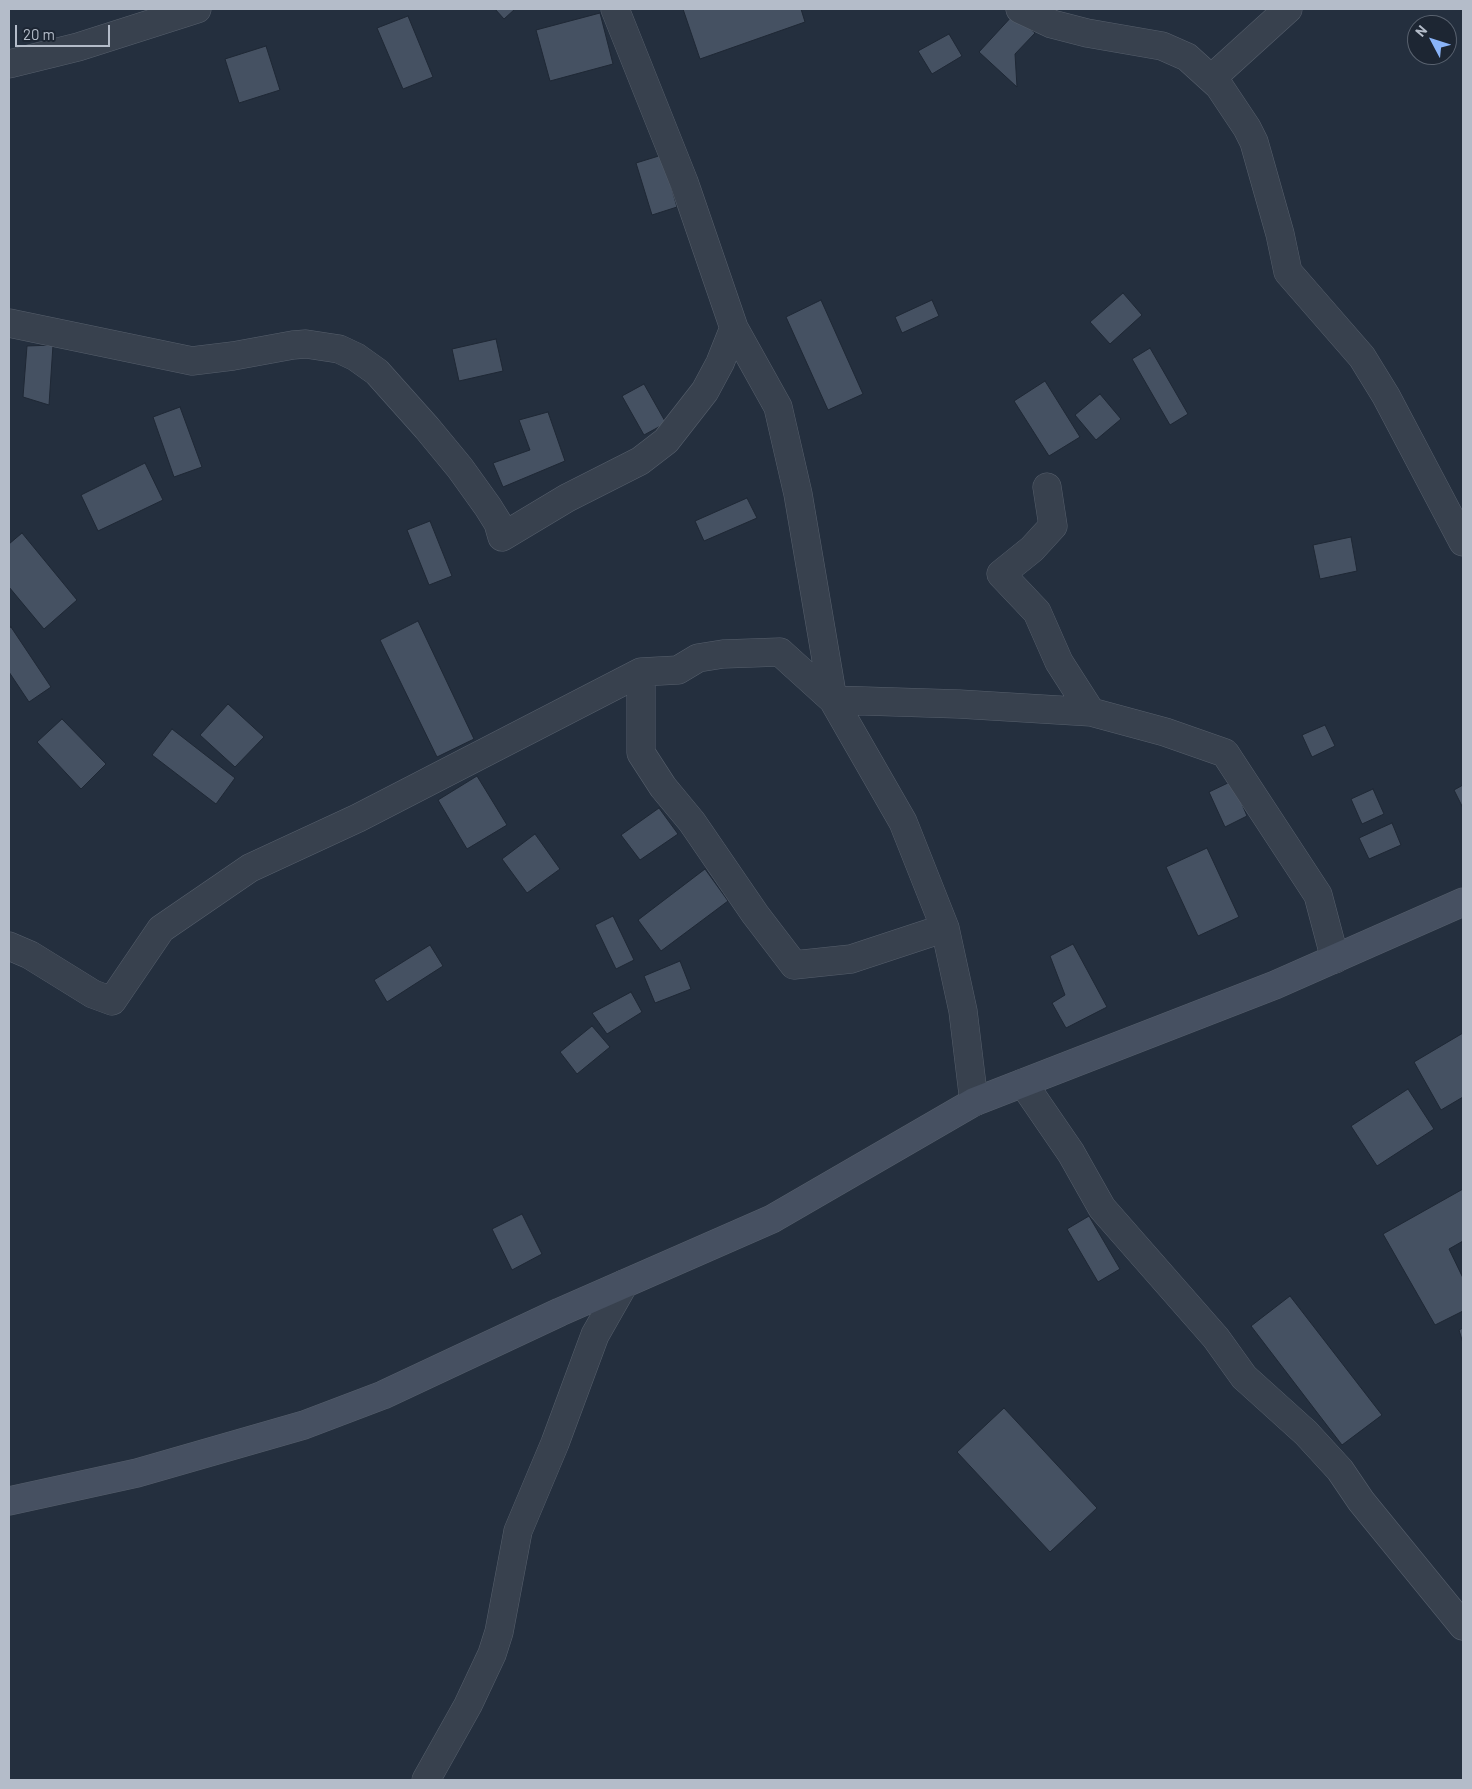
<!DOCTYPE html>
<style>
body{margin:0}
#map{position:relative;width:1472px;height:1789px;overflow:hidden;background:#242f3e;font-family:Barlow,sans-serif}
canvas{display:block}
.frame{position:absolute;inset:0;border:10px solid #b4bcc9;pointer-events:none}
.north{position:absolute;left:1407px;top:15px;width:50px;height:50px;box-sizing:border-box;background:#1d2633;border:1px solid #59626f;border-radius:50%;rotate:310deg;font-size:14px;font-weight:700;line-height:20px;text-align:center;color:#b4bcc9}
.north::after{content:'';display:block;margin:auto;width:18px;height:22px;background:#8ab4f8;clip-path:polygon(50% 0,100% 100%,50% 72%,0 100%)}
.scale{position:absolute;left:15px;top:25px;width:95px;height:22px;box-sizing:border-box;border:2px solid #b4bcc9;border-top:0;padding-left:6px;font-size:15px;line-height:18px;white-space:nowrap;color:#b4bcc9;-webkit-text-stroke:4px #1d2633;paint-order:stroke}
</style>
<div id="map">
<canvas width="1472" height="1789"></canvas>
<div class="frame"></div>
<div class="north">N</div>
<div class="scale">20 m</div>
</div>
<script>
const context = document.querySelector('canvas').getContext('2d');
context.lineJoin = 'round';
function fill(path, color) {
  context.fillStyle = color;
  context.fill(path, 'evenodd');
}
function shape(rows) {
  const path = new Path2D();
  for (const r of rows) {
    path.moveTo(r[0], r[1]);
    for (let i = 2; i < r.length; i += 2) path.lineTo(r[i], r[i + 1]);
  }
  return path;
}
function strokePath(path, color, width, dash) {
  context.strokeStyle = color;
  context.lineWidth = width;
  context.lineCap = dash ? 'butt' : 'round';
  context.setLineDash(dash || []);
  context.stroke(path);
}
const building = shape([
 [495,9,515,9,504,19,495,9],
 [683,9,801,9,805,22,700,59,683,9],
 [600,13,613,64,550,81,536,30,600,13],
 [1014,14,1035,33,1015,54,1017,87,979,52,1014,14],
 [408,16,433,77,403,89,377,28,408,16],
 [949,34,962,56,932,74,918,51,949,34],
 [266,46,280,90,239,103,225,59,266,46],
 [662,155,677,207,652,215,636,163,662,155],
 [1123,293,1142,315,1110,344,1090,322,1123,293],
 [821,300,863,394,828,410,786,317,821,300],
 [932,300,939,316,902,333,895,317,932,300],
 [496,339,503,371,459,381,452,349,496,339],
 [53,345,49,405,23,397,27,346,53,345],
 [1150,348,1188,414,1170,425,1132,359,1150,348],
 [1045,381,1080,437,1049,456,1014,401,1045,381],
 [644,384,666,423,644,435,622,396,644,384],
 [1100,394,1121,419,1096,440,1075,415,1100,394],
 [180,407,202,467,174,477,153,417,180,407],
 [548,412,565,461,503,487,493,463,530,450,519,420,548,412],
 [145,463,163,500,98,531,81,495,145,463],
 [747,498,757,518,704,541,695,521,747,498],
 [430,521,452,576,429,585,407,530,430,521],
 [22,533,77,600,44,629,9,587,9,544,22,533],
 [1351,537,1357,571,1320,579,1313,545,1351,537],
 [418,621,474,739,437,757,380,640,418,621],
 [11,627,51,687,29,702,9,672,9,628,11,627],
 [228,704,264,737,235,767,200,735,228,704],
 [62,719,106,764,81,789,37,742,62,719],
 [1325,725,1335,746,1312,757,1302,735,1325,725],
 [172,729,235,778,216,804,152,755,172,729],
 [477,776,507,825,467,849,438,800,477,776],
 [1232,781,1247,816,1225,827,1209,792,1232,781],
 [1463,785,1463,808,1454,790,1463,785],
 [1373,789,1384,814,1362,824,1351,799,1373,789],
 [659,808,678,834,640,860,621,835,659,808],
 [1392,823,1401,845,1369,859,1359,838,1392,823],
 [535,834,560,869,527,893,502,859,535,834],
 [1207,848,1239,917,1198,936,1166,867,1207,848],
 [705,869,728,901,661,951,638,920,705,869],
 [613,916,634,960,616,969,595,925,613,916],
 [1073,944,1107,1007,1066,1028,1052,1003,1065,995,1050,956,1073,944],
 [430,945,443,966,387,1002,374,980,430,945],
 [680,961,691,989,655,1003,644,976,680,961],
 [631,992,642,1012,607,1034,592,1013,631,992],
 [592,1026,610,1047,577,1074,560,1052,592,1026],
 [1463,1033,1463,1097,1441,1110,1414,1062,1463,1033],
 [1408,1089,1434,1129,1377,1166,1351,1126,1408,1089],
 [1463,1189,1463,1241,1449,1249,1463,1278,1463,1311,1435,1325,1383,1234,1463,1189],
 [522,1214,542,1254,512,1270,492,1229,522,1214],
 [1089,1216,1120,1269,1098,1282,1067,1229,1089,1216],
 [1290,1296,1382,1415,1342,1445,1251,1326,1290,1296],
 [1463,1328,1463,1343,1459,1330,1463,1328],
 [1004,1408,1097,1508,1050,1552,957,1452,1004,1408]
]);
const minor = shape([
 [615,9,684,182,734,328,778,407,798,494,833,700],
 [1020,9,1052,24,1087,33,1162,46,1187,57,1219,86,1247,128,1254,142,1280,234,1288,272,1362,357,1386,396,1463,542],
 [9,64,78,47,197,9],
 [1212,78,1288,9],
 [9,323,192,361,233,356,293,345,306,344,339,349,356,357,377,372,427,428,460,468,488,507,498,523,502,537,567,498,640,461,666,441,705,391,720,363,734,328],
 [1047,487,1053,526,1032,549,1001,574,1037,612,1059,662,1091,712],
 [641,672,641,753,663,787,692,822,755,914,794,965,851,959,945,928],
 [833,700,959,704,1091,712,1165,732,1225,753,1318,895,1335,959],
 [9,946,30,955,93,994,112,1001,161,929,250,868,358,818,641,672,678,670,698,658,723,654,780,652,833,700,903,822,945,928,963,1011,974,1102],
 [1023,1083,1071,1153,1102,1208,1216,1338,1244,1377,1306,1433,1340,1470,1361,1501,1463,1626],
 [426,1780,468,1705,492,1654,499,1632,518,1531,555,1443,595,1335,624,1284]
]);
const secondary = shape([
 [9,1501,137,1473,304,1425,383,1395,560,1312,772,1219,974,1102,1275,985,1463,902]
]);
fill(building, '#455162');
strokePath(building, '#1f2835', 1);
strokePath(minor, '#565f6c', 29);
strokePath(secondary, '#565f6c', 29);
strokePath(minor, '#38414e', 28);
strokePath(secondary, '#465061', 28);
</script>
